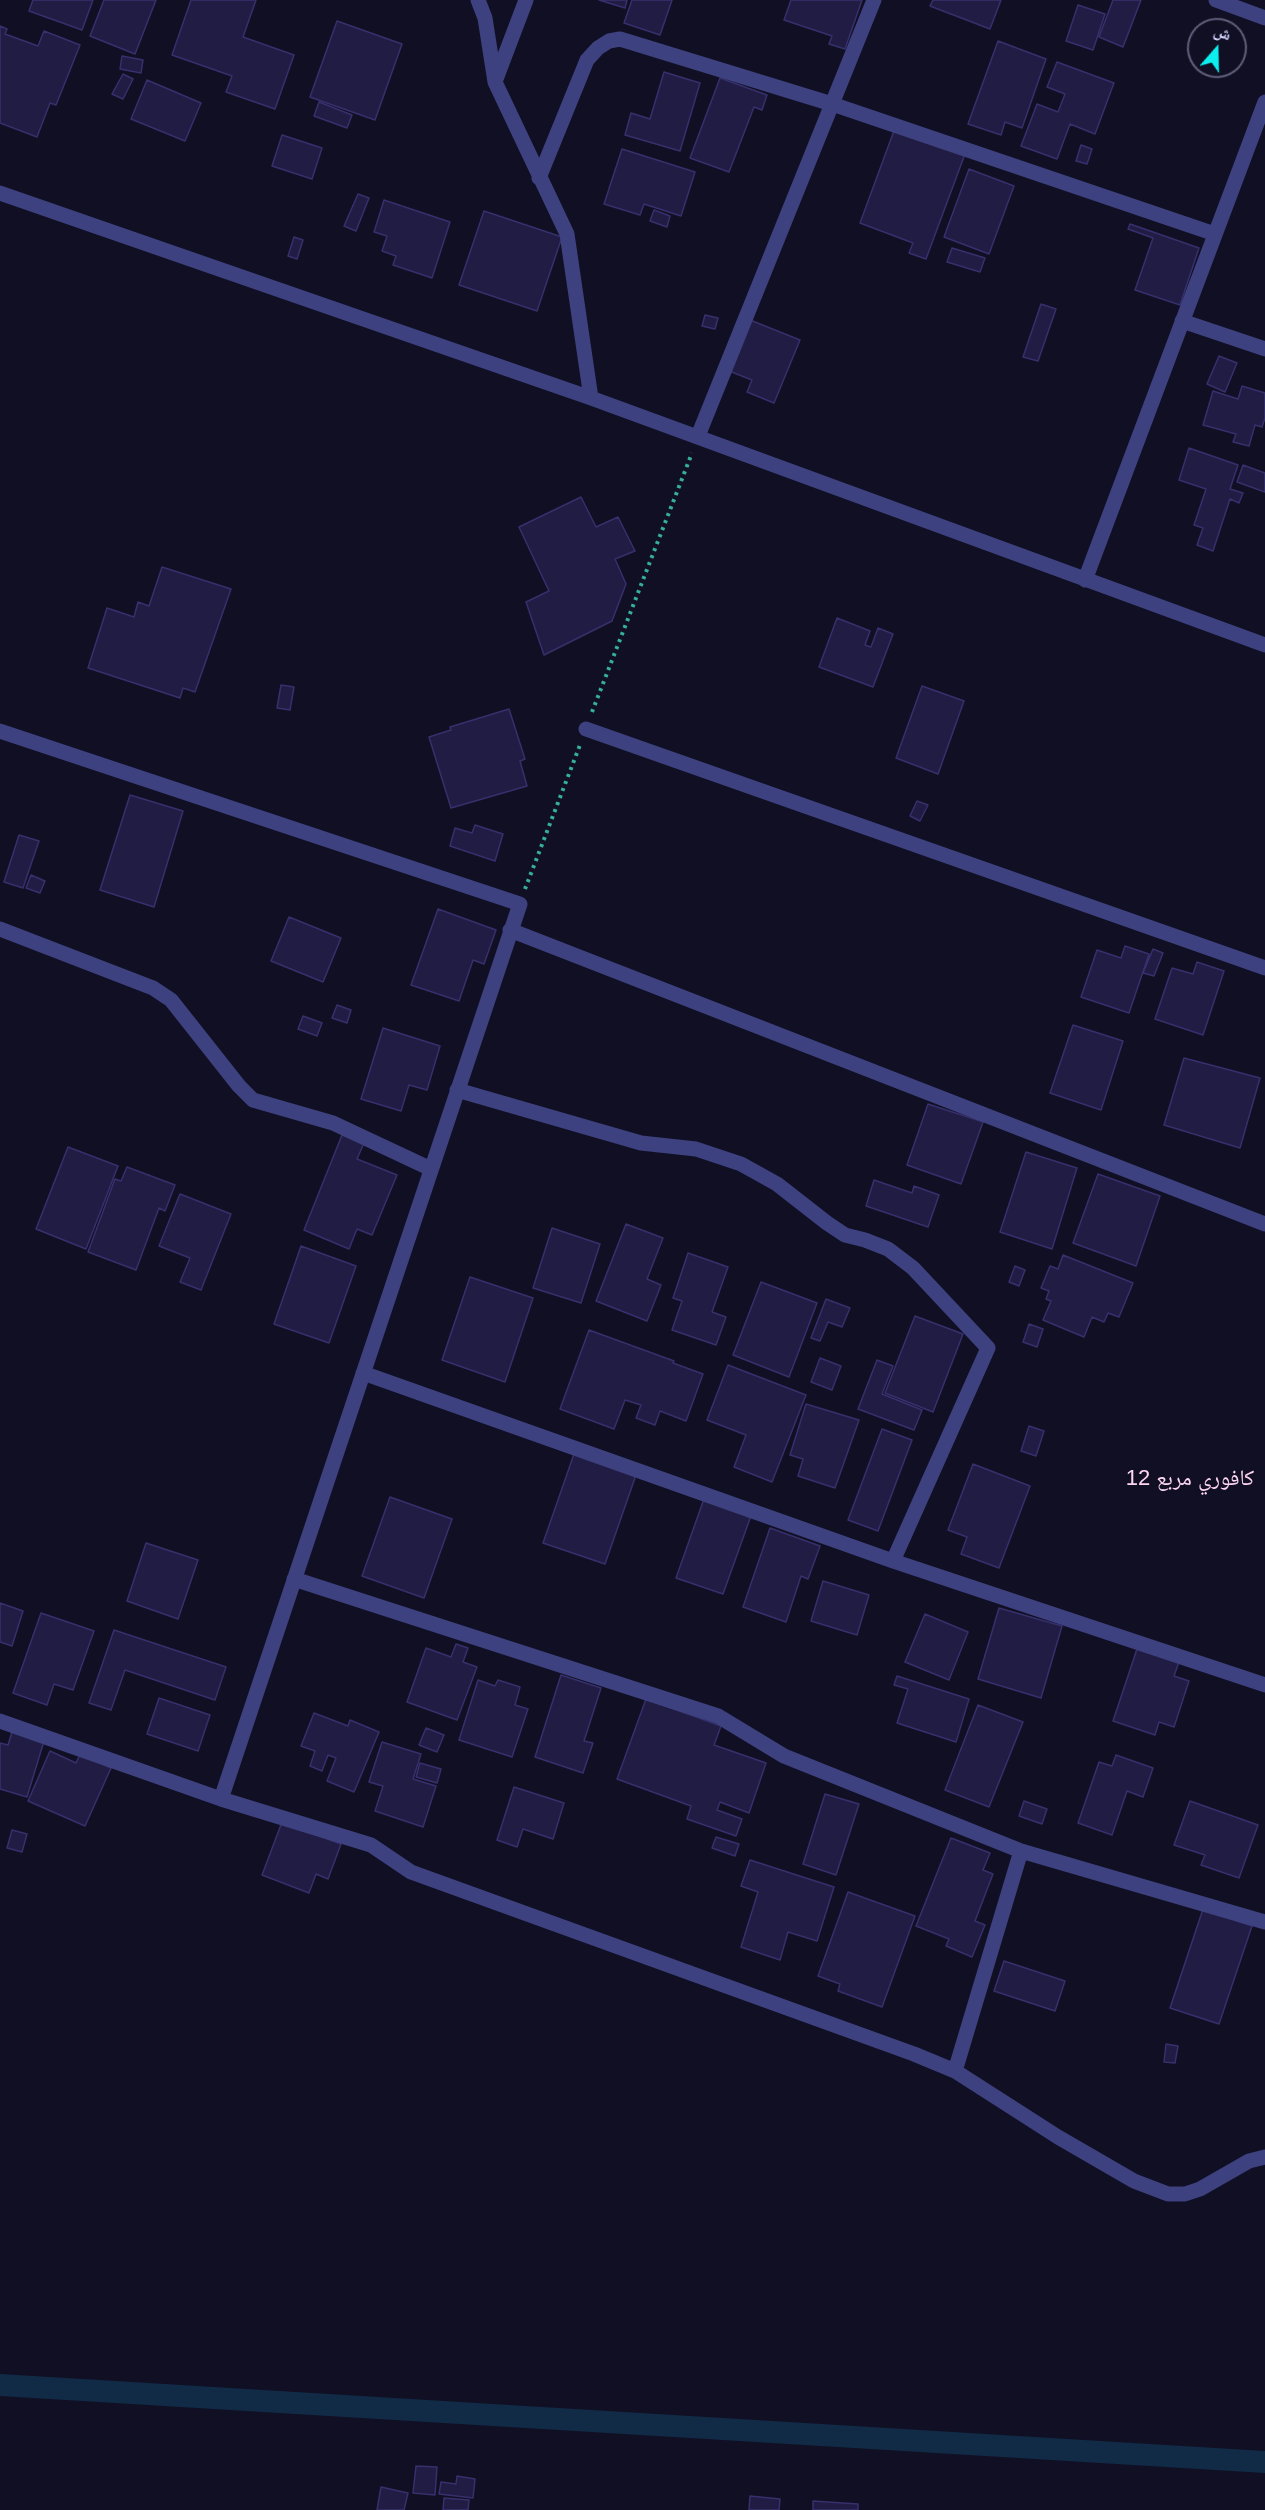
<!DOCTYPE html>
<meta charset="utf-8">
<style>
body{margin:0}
#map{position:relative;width:1265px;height:2510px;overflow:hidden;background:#110f23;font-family:Arial,"Noto Naskh Arabic",sans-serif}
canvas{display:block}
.north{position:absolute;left:1187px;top:18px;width:60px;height:60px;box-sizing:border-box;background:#110f23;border:2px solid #5f5e7a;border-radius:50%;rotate:20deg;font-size:16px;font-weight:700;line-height:24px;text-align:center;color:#d4d4fd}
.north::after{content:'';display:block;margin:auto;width:21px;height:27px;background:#0deeef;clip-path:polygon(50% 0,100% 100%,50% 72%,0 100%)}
</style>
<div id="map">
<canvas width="1265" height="2510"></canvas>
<div class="north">ش</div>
</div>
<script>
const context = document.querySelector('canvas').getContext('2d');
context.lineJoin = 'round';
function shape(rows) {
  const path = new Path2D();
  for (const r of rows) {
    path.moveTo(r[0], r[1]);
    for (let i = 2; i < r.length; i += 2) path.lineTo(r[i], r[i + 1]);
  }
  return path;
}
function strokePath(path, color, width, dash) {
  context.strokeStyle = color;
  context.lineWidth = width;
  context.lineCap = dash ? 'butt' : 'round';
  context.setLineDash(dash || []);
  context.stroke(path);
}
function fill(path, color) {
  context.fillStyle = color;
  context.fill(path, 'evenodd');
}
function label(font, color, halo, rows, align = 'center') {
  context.font = font + ' Arial,"Noto Naskh Arabic",sans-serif';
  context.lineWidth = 5;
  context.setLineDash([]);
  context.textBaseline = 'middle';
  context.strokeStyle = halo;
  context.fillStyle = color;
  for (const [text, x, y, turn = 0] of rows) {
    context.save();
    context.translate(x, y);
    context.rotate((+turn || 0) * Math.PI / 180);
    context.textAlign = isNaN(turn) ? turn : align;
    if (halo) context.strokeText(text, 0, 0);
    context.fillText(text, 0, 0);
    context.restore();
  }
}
const canal = shape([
 [0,2385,1265,2462]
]);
const building = shape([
 [33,0,93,0,82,30,29,11,33,0],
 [104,0,156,0,135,54,90,36,104,0],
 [191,0,256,0,243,37,294,55,275,109,226,92,232,76,172,55,191,0],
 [599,0,627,0,625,8,599,0],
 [632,0,672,0,660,35,624,23,632,0],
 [791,0,862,0,845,49,829,44,832,36,784,20,791,0],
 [933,0,1001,0,990,29,930,6,933,0],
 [1113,0,1141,0,1123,47,1099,37,1113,0],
 [1078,5,1105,14,1093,50,1066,41,1078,5],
 [337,21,402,44,375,120,310,97,337,21],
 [0,26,7,29,5,34,38,46,44,31,80,45,56,105,50,103,37,137,0,123,0,26],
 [998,41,1046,59,1022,128,1005,122,1001,135,968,124,998,41],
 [122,56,143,60,141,73,120,69,122,56],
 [1057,62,1114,83,1095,134,1070,124,1057,159,1021,146,1037,104,1058,112,1065,94,1047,87,1057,62],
 [664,72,700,83,680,151,625,135,631,113,650,119,664,72],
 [123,74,133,79,123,99,112,94,123,74],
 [720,78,767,95,762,110,754,107,729,172,690,158,720,78],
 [147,80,201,103,185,141,131,119,147,80],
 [319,102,352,115,347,128,314,116,319,102],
 [895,128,965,154,926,259,909,253,913,243,860,223,895,128],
 [282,135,322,148,312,179,272,166,282,135],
 [1081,145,1092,149,1087,164,1076,161,1081,145],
 [622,149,695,172,681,216,644,204,640,215,604,204,622,149],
 [969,169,1014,186,989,254,944,237,969,169],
 [358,194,369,198,356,231,344,226,358,194],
 [384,200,450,222,432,278,393,265,396,256,382,251,387,236,374,232,384,200],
 [654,210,670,216,667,227,650,221,654,210],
 [484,211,562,237,537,311,459,285,484,211],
 [1130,224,1199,248,1180,305,1135,290,1153,238,1128,229,1130,224],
 [294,237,303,240,297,259,288,256,294,237],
 [952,248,985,258,980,272,947,262,952,248],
 [1041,304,1056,309,1038,361,1023,357,1041,304],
 [705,315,718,318,715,329,702,326,705,315],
 [750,320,800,340,774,403,747,392,752,380,729,371,750,320],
 [1219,356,1237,363,1225,392,1207,384,1219,356],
 [1242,386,1265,393,1265,418,1262,427,1255,425,1249,446,1233,442,1236,434,1203,425,1213,391,1238,399,1242,386],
 [1189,448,1238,465,1230,489,1243,493,1239,503,1230,499,1213,551,1197,545,1203,528,1194,525,1206,489,1179,480,1189,448],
 [1243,465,1265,473,1265,492,1237,482,1243,465],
 [581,497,596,527,618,517,635,551,615,559,626,584,612,621,544,655,526,602,549,591,519,527,581,497],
 [162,567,231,589,195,692,183,688,180,698,88,668,107,608,134,617,138,602,149,606,162,567],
 [837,618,870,631,865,645,871,647,878,628,893,634,873,687,819,667,837,618],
 [281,685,294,687,290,710,277,708,281,685],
 [922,686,964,701,938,774,896,758,922,686],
 [509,709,525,759,520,761,527,786,451,808,429,737,451,730,450,727,509,709],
 [130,795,183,811,154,907,100,890,130,795],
 [917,801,928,805,920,821,910,816,917,801],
 [475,825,503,834,495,861,450,846,455,828,472,833,475,825],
 [19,835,39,841,23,888,4,882,19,835],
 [31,875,45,881,40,893,26,888,31,875],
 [438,909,496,930,484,964,473,960,459,1001,411,985,438,909],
 [289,917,341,938,323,982,271,961,289,917],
 [1125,946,1149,954,1129,1013,1081,997,1097,950,1121,958,1125,946],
 [1153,949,1163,953,1154,976,1143,973,1153,949],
 [1197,962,1224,971,1203,1035,1155,1019,1172,968,1193,974,1197,962],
 [337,1005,351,1010,347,1023,332,1018,337,1005],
 [303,1016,322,1023,317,1036,298,1029,303,1016],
 [1073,1025,1123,1041,1101,1110,1050,1093,1073,1025],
 [383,1028,440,1046,427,1090,409,1085,401,1111,361,1099,383,1028],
 [1184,1058,1260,1078,1240,1148,1164,1125,1184,1058],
 [928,1104,983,1122,961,1184,907,1165,928,1104],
 [342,1135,364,1143,357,1159,397,1175,372,1235,357,1229,349,1249,304,1230,342,1135],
 [68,1147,118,1166,86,1249,36,1229,68,1147],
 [1026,1152,1077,1168,1052,1249,1000,1232,1026,1152],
 [127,1167,175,1185,165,1211,159,1208,136,1270,88,1252,115,1179,121,1181,127,1167],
 [1098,1174,1160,1196,1136,1266,1073,1243,1098,1174],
 [874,1180,912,1193,914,1186,939,1195,928,1227,866,1206,874,1180],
 [180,1194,231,1214,201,1290,180,1282,190,1258,159,1246,180,1194],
 [626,1224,663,1238,647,1279,661,1285,647,1321,596,1301,626,1224],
 [552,1228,600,1244,581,1303,533,1288,552,1228],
 [301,1246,356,1266,329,1343,274,1324,301,1246],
 [688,1253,728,1267,712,1312,726,1317,716,1345,672,1330,682,1301,673,1298,688,1253],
 [1063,1255,1133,1283,1119,1317,1108,1313,1104,1322,1092,1317,1084,1337,1043,1320,1051,1301,1046,1299,1049,1291,1041,1288,1050,1266,1058,1269,1063,1255],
 [1015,1266,1025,1270,1019,1286,1009,1282,1015,1266],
 [470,1277,533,1298,505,1382,442,1360,470,1277],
 [761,1282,817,1303,789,1377,733,1355,761,1282],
 [826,1299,850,1308,842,1327,828,1322,820,1341,811,1338,826,1299],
 [915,1316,963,1334,933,1412,885,1393,915,1316],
 [1029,1324,1043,1329,1037,1347,1023,1342,1029,1324],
 [589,1330,674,1361,673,1363,703,1374,686,1421,660,1411,655,1425,636,1418,641,1405,625,1400,614,1429,560,1409,589,1330],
 [820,1358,841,1366,832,1390,811,1382,820,1358],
 [877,1360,893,1366,882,1394,922,1410,914,1430,858,1409,877,1360],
 [728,1365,806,1395,772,1482,734,1467,746,1435,707,1420,728,1365],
 [806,1404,859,1420,835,1488,798,1476,803,1459,790,1455,806,1404],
 [1029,1426,1044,1431,1036,1456,1021,1451,1029,1426],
 [882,1429,912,1440,878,1531,848,1520,882,1429],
 [574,1454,636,1475,605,1564,543,1543,574,1454],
 [973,1464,1030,1486,999,1568,961,1554,967,1537,948,1530,973,1464],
 [705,1496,752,1513,723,1594,676,1578,705,1496],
 [390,1497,452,1519,424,1598,362,1576,390,1497],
 [770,1528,820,1546,808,1579,801,1576,786,1622,743,1607,770,1528],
 [146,1543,198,1560,178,1619,127,1601,146,1543],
 [823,1581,869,1595,857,1635,811,1621,823,1581],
 [0,1603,23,1611,12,1646,0,1642,0,1603],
 [999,1608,1062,1626,1041,1698,978,1679,999,1608],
 [41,1613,94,1631,73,1690,54,1684,47,1705,13,1693,41,1613],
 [925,1614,968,1632,949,1680,905,1662,925,1614],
 [114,1630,226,1667,215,1700,125,1670,111,1710,89,1703,114,1630],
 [456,1644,468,1648,463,1662,477,1667,457,1720,407,1702,426,1648,451,1657,456,1644],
 [1137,1649,1179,1662,1174,1676,1189,1681,1174,1727,1159,1722,1155,1735,1113,1721,1137,1649],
 [561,1675,601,1688,584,1741,593,1743,583,1773,535,1757,561,1675],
 [897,1676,969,1699,956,1742,897,1723,908,1689,894,1685,897,1676],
 [478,1680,495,1686,498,1680,520,1687,515,1705,528,1709,512,1757,459,1740,478,1680],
 [159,1698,210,1715,198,1751,147,1734,159,1698],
 [646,1699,721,1726,714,1745,766,1763,749,1813,720,1802,717,1810,742,1819,736,1836,687,1819,691,1806,617,1779,646,1699],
 [978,1705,1023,1722,989,1807,945,1790,978,1705],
 [314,1713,348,1726,350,1720,379,1732,354,1792,327,1781,336,1758,328,1755,322,1771,310,1766,315,1751,301,1746,314,1713],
 [426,1728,444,1735,437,1752,419,1745,426,1728],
 [12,1732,44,1741,27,1797,0,1789,0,1743,8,1745,12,1732],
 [382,1742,421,1754,413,1779,436,1786,423,1827,375,1811,383,1786,369,1782,382,1742],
 [50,1751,76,1763,80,1754,111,1768,85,1826,28,1801,50,1751],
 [1116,1755,1153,1768,1143,1797,1127,1791,1112,1835,1078,1823,1099,1762,1112,1766,1116,1755],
 [420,1763,441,1769,437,1783,416,1777,420,1763],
 [514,1787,564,1803,553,1839,523,1829,517,1847,497,1840,514,1787],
 [825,1794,859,1804,836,1875,803,1864,825,1794],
 [1024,1801,1047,1809,1042,1824,1019,1816,1024,1801],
 [1190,1801,1258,1825,1239,1878,1201,1865,1205,1855,1174,1845,1190,1801],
 [282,1822,341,1844,328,1879,316,1874,309,1893,262,1875,282,1822],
 [12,1830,27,1834,22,1852,7,1848,12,1830],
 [716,1837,739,1844,735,1856,712,1848,716,1837],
 [951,1838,990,1853,983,1870,993,1874,975,1921,985,1925,972,1957,946,1946,949,1939,916,1926,951,1838],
 [750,1860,834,1887,817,1941,788,1932,780,1960,741,1947,758,1892,741,1886,750,1860],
 [848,1892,915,1916,882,2007,838,1991,840,1984,818,1976,848,1892],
 [1203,1909,1252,1926,1219,2024,1170,2008,1203,1909],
 [1004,1961,1065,1981,1055,2011,994,1991,1004,1961],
 [1166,2044,1178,2046,1175,2063,1164,2062,1166,2044],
 [416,2466,437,2467,435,2495,413,2493,416,2466],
 [457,2476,475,2479,473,2498,439,2494,441,2482,456,2484,457,2476],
 [381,2487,408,2493,404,2510,377,2510,381,2487],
 [750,2496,780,2499,779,2510,749,2510,750,2496],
 [444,2498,469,2500,468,2510,443,2510,444,2498],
 [813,2501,858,2504,858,2510,813,2510,813,2501]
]);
const path = shape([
 [592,712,692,453],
 [525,889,580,745]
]);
const minor = shape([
 [478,0,485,18,495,82,567,234,591,398],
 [1216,0,1265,18],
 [496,79,526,0],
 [539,178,587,60,598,48,609,41,620,39,832,104,1215,234],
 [0,193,591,398,1265,645],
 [1182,321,1265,349],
 [698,436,874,0],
 [1085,580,1265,102],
 [586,729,1265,968],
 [0,731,520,904,221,1799],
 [0,929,153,988,171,1000,239,1086,253,1100,333,1123,431,1169],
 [510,930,1265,1224],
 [457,1090,641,1143,696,1149,741,1164,777,1184,827,1223,845,1235,865,1240,888,1249,913,1268,988,1348,893,1561],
 [363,1373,893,1561,1265,1685],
 [294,1579,718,1716,784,1756,1021,1851,955,2071],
 [0,1721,221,1799,371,1845,411,1872,914,2054,955,2071,1058,2137,1134,2181,1168,2194,1185,2194,1200,2189,1249,2161,1265,2157],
 [1021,1851,1265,1922]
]);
const neighbourhoodNames = [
 ["كافوري مربع 12",1190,1479]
];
strokePath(canal, '#112a46', 22);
fill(building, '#211c43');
strokePath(building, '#36306d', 1.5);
strokePath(path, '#36af9c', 4, [3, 4.5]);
strokePath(minor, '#3d417f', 15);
label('22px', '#fdd6f2', '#110f23', neighbourhoodNames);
</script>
